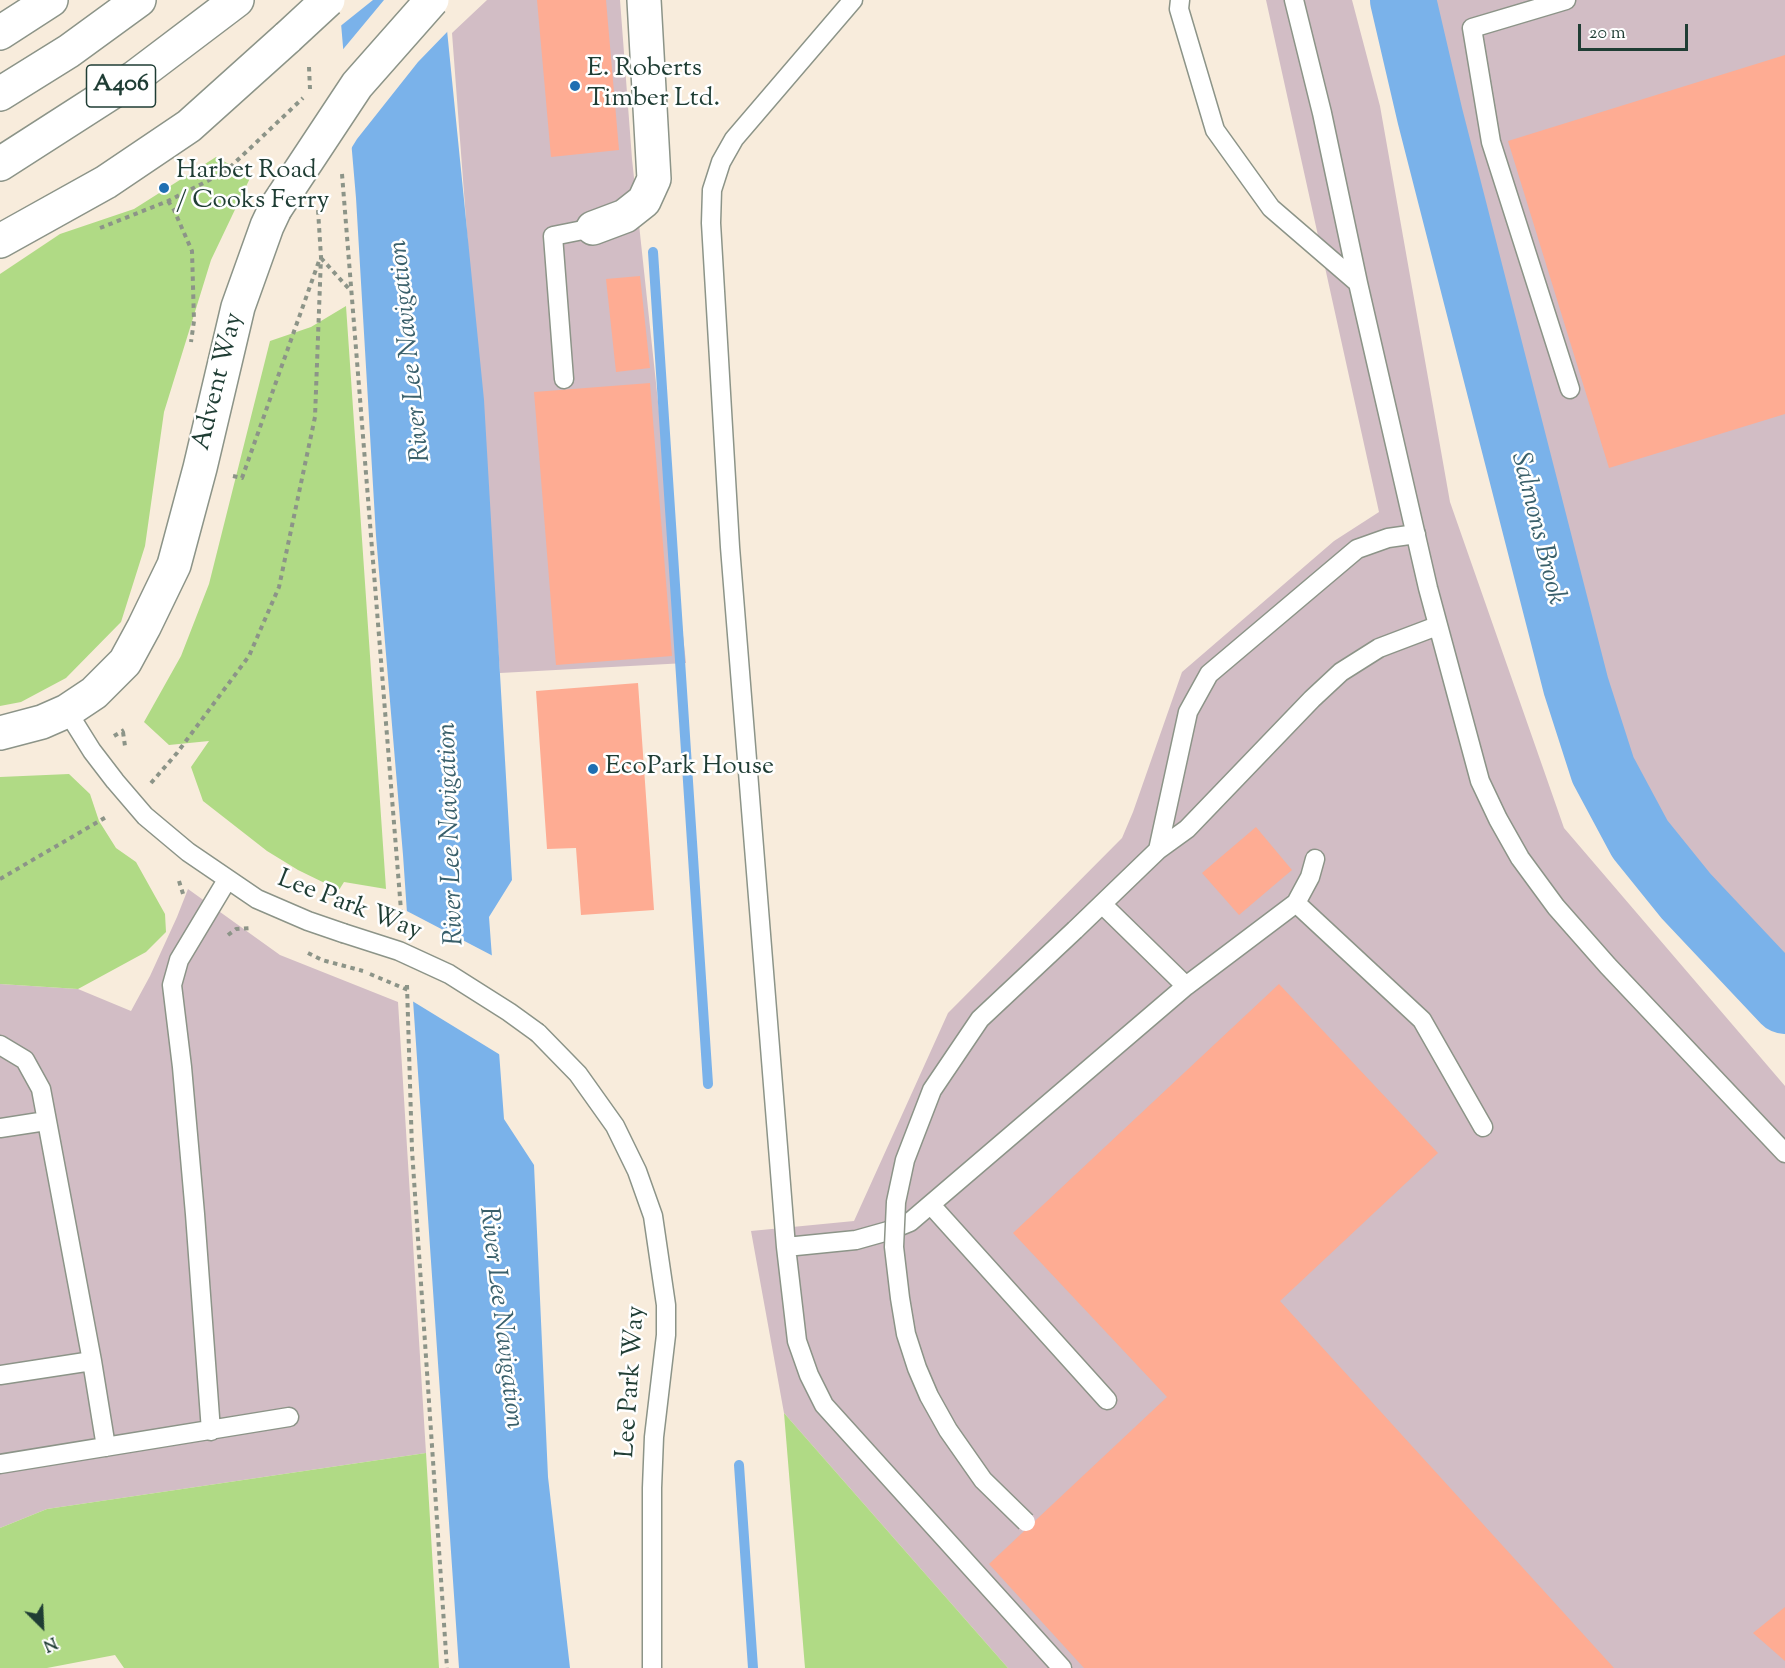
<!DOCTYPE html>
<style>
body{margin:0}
#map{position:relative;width:1785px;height:1668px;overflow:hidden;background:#f8ecdc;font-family:"Sorts Mill Goudy",serif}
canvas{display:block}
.north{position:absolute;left:12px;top:1596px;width:60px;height:60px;-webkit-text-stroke:4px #fff;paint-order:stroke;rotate:156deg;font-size:16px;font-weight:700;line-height:24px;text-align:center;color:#1f3d34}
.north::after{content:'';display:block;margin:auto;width:21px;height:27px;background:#1f3d34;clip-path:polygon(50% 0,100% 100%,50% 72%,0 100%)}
.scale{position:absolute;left:1578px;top:24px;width:110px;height:27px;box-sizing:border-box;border:3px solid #1f3d34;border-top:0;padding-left:8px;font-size:18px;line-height:21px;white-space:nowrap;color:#1f3d34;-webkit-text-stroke:4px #fff;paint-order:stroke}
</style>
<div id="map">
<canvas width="1785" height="1668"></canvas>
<div class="north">N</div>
<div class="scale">20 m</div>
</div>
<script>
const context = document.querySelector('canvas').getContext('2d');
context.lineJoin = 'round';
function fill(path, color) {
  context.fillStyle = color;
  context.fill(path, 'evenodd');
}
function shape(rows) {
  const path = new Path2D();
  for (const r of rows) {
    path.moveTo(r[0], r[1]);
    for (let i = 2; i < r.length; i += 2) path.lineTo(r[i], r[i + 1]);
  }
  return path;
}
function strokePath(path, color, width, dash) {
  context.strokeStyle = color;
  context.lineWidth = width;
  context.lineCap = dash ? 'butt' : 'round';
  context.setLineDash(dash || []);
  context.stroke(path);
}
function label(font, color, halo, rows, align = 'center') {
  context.font = font + ' "Sorts Mill Goudy",serif';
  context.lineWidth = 5;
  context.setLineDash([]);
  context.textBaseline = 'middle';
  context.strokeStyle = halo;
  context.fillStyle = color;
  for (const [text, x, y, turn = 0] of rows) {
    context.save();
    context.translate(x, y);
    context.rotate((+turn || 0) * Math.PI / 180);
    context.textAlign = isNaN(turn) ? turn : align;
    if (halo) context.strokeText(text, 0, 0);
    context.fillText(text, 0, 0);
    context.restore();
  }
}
const industrial = shape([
 [487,0,620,0,632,159,686,663,500,673,452,33],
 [1266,0,1352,0,1380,106,1450,502,1564,828,1785,1086,1785,1668,1008,1668,784,1413,751,1231,854,1221,948,1013,1122,838,1133,812,1182,672,1334,541,1379,512],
 [1417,0,1785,0,1785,960,1605,760],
 [188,889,280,955,398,1002,426,1453,47,1509,0,1528,0,984,78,989,131,1011,150,976,177,917]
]);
const green = shape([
 [216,157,251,176,211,260,164,412,145,546,121,622,66,678,21,702,0,706,0,274,60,234,134,209],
 [346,306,386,889,344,882,339,890,298,870,267,851,203,801,191,767,209,741,169,745,144,722,181,656,209,584,270,341,311,327],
 [69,774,90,794,99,821,116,848,136,862,165,914,166,932,146,952,78,989,0,984,0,777],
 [784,1413,1008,1668,805,1668],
 [426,1453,439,1668,124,1668,115,1655,47,1668,0,1668,0,1528,47,1509]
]);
const water = shape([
 [339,0,444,0,484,400,512,880,489,917,504,1119,534,1165,548,1477,570,1668,459,1668,403,855,376,536,356,198]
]);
const pier = shape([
 [336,0,373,0,338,28],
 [384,0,447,0,450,29,418,62,357,139,349,152,340,53],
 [403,909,495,957,502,1056,409,999]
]);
const stream = shape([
 [653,252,708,1084],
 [739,1465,753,1668]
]);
const river = shape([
 [1403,0,1430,116,1576,686,1603,770,1640,839,1686,896,1785,1001]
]);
const building = shape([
 [537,0,606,0,619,150,551,157],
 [1785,55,1785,414,1609,468,1508,141],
 [640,276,650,368,616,372,606,279],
 [650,383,672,656,556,665,534,392],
 [638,683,654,910,581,915,576,848,547,849,536,691],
 [1256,827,1292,870,1239,915,1202,873],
 [1279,984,1438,1153,1280,1301,1614,1668,1084,1668,989,1564,1167,1397,1013,1233],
 [1785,1607,1785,1661,1753,1633]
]);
const path = shape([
 [309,67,310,89],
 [342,174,402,923],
 [168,201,174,210,192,251,194,321,191,342],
 [100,228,168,201,225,172,303,98],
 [321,258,350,290],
 [233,476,242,478,319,261],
 [123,732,125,746],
 [114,736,124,730],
 [151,783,177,753,249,656,279,587,315,417,321,257,318,210],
 [0,879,108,816],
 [179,881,184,897],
 [228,935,236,929,251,928],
 [308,953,322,960,363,971],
 [370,974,408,990],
 [407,985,412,1150,447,1668]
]);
const service = shape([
 [853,0,734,139,721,162,712,190,711,223,730,547,786,1247,797,1341,809,1375,824,1405,1062,1668],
 [1180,0,1179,9,1215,130,1271,208,1358,283],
 [1294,0,1322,113,1358,283,1428,588,1480,781,1498,819,1520,858,1556,907,1608,966,1785,1153],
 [1566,0,1472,28,1491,142,1570,389],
 [564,379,553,236,593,228],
 [67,711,92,751,115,781,145,816,188,852,257,899,308,921,343,933],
 [1158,850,1187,829,1312,699,1341,672,1379,648,1437,626],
 [1296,903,1422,1020,1483,1127],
 [1102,904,1186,986],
 [1075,930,1158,850,1188,712,1209,674,1357,549,1388,538,1416,534],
 [538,1033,578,1074,615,1126,637,1171,653,1216,666,1305,666,1335,654,1437,652,1488,652,1668],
 [0,1045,25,1060,41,1089,92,1361,106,1447],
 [0,1128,46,1121],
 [931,1205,1107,1400],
 [786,1247,856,1240,888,1231,910,1222,1186,986,1296,903,1310,877,1315,859],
 [0,1375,92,1361],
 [211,1431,195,1214,182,1067,172,985,179,960,227,880],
 [0,1464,289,1417]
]);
const minor = shape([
 [593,228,625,216,644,201,654,179,644,0],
 [0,733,42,722,67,711,94,693,125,662,144,627,174,565,200,468,238,307,267,226,275,209]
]);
const trunk = shape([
 [0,33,51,0],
 [0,94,69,51,139,0],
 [0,164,134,78,237,0],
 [0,241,106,182,189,126,288,37]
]);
const serviceBridge = shape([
 [343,933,399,951,449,974,509,1012,538,1033],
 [1026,1522,983,1480,948,1430,929,1396,917,1368,906,1334,900,1298,894,1247,896,1202,905,1160,932,1090,980,1019,1075,930]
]);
const minorBridge = shape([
 [275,209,357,85,432,0]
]);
const trunkBridge = shape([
 [288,37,328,0]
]);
const markers = [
 [575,86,6,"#1f6fb2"],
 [164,188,6,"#1f6fb2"],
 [593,769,6,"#1f6fb2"]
];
const shields = [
 [121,86,69]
];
const shieldNames = [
 ["A406",121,86]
];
const poiNames = [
 ["E. Roberts",587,71],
 ["Timber Ltd.",587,101],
 ["Harbet Road",176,173],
 ["/ Cooks Ferry",176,203],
 ["EcoPark House",605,769]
];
const streetNames = [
 ["Advent Way",220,382,-76],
 ["Lee Park Way",349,907,21],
 ["Lee Park Way",633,1382,-86]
];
const waterNames = [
 ["River Lee Navigation",412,351,-96],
 ["Salmons Brook",1536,529,76],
 ["River Lee Navigation",453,834,-92],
 ["River Lee Navigation",499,1318,83]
];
fill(industrial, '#d2bdc5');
fill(green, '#b0da85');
fill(water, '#7ab2ea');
fill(pier, '#f8ecdc');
strokePath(stream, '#7ab2ea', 10);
strokePath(river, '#7ab2ea', 66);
fill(building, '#feac93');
strokePath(service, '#8c9488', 21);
strokePath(minor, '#8c9488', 36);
strokePath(trunk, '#8c9488', 36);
strokePath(path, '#8c9488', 4, [4.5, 4.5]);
strokePath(service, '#fff', 18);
strokePath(minor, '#fff', 33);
strokePath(trunk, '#fff', 33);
strokePath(serviceBridge, '#8c9488', 21, []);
strokePath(minorBridge, '#8c9488', 36, []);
strokePath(trunkBridge, '#8c9488', 36, []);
strokePath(serviceBridge, '#fff', 18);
strokePath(minorBridge, '#fff', 33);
strokePath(trunkBridge, '#fff', 33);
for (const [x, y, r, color] of markers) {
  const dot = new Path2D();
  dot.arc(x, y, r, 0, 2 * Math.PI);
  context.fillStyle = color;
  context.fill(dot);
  strokePath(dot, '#fff', 2);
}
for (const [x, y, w] of shields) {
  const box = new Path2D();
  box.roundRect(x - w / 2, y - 21, w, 42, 4.5);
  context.fillStyle = '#fff';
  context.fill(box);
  strokePath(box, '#1f3d34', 1.5);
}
label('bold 24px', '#1f3d34', null, shieldNames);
label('26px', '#1f3d34', '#fff', poiNames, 'left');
label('26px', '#1f3d34', '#fff', streetNames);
label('italic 27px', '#3a606b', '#fff', waterNames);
</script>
